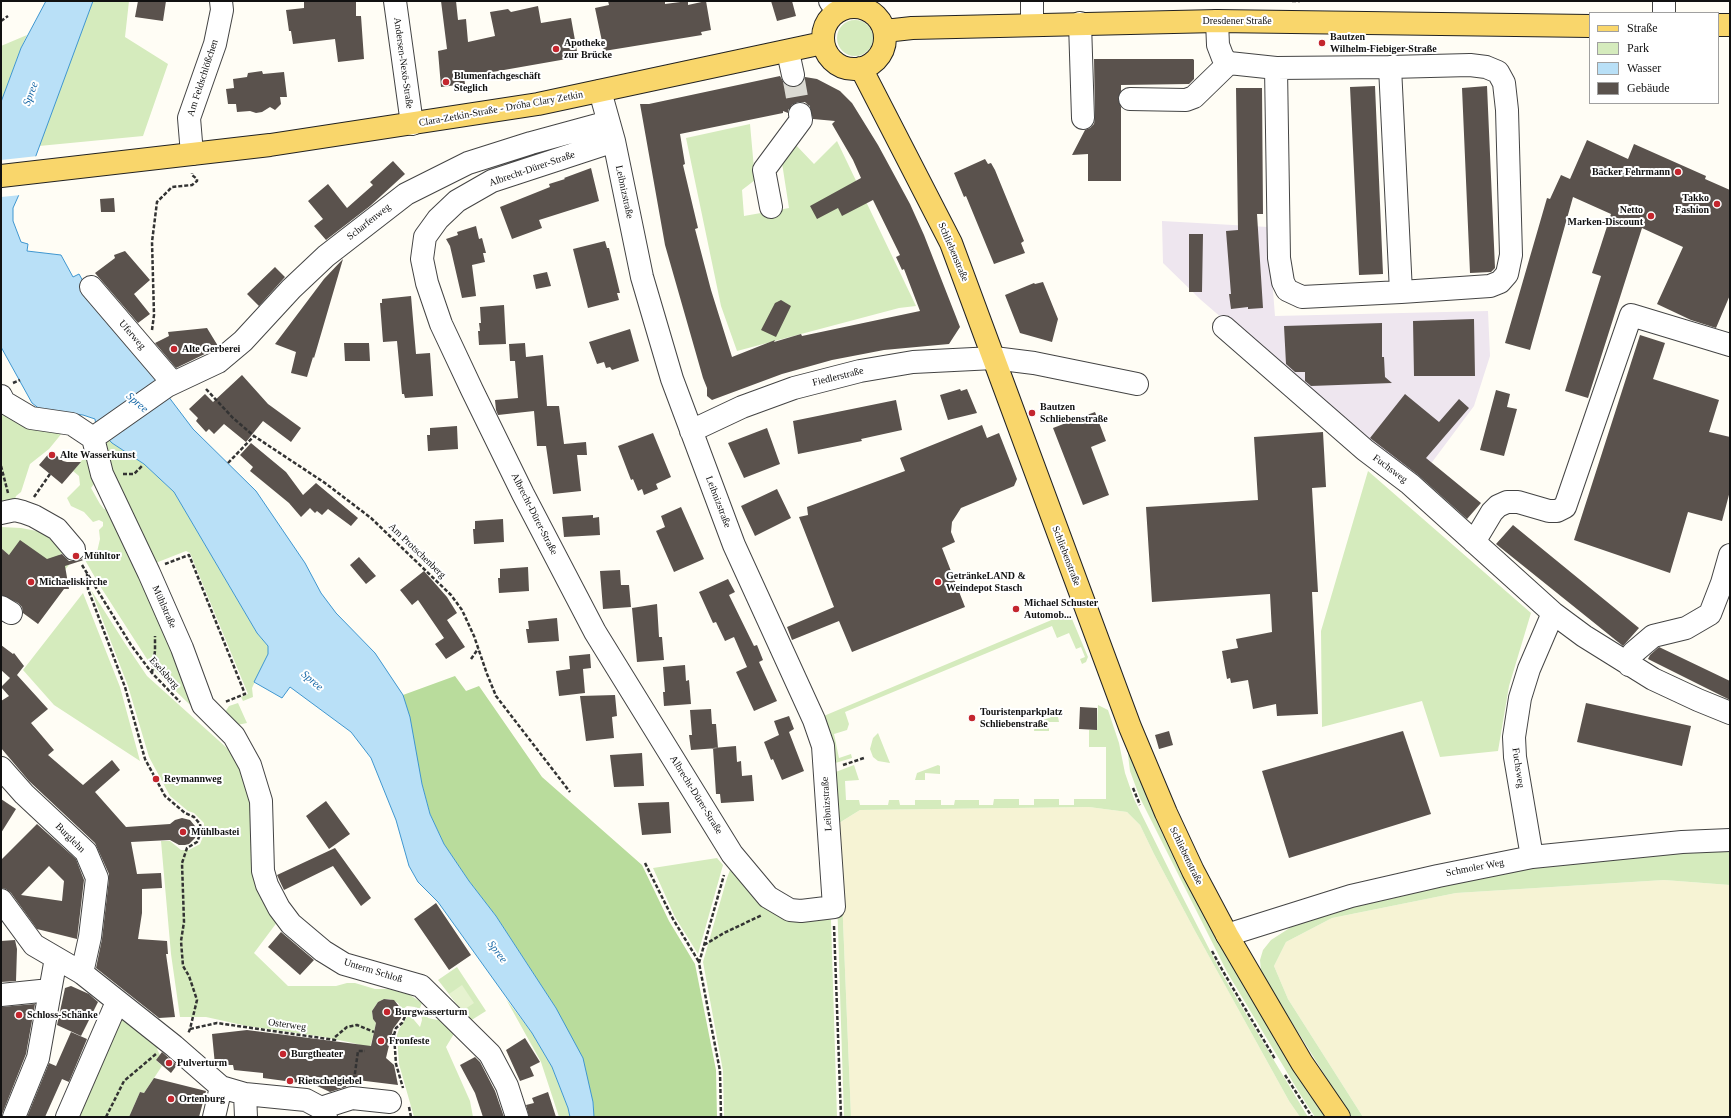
<!DOCTYPE html>
<meta charset="utf-8">
<style>
body{margin:0}
#map{position:relative;width:1731px;height:1118px;overflow:hidden;background:#fffdf5;font-family:Georgia,serif}
canvas{display:block}
.frame{position:absolute;inset:0;border:2px solid #111;pointer-events:none}
.legend{position:absolute;left:1589px;top:12px;width:130px;height:92px;box-sizing:border-box;background:#fff;border:1px solid #a0a0a0;margin:0;padding:5px 7px;list-style:none;font-size:12px;color:#111}
.legend li{display:flex;align-items:center;gap:8px;height:20px}
.legend b{width:20px;border:1px solid #a0a0a0}
</style>
<div id="map">
<canvas width="1731" height="1118"></canvas>
<div class="frame"></div>
<ul class="legend">
<li><b style="height:5px;background:#f9d66b"></b>Straße</li>
<li><b style="height:11px;background:#d5ebbd"></b>Park</li>
<li><b style="height:11px;background:#b9e0f7"></b>Wasser</li>
<li><b style="height:11px;background:#5a524d"></b>Gebäude</li>
</ul>
</div>
<script>
const context = document.querySelector('canvas').getContext('2d');
context.lineJoin = 'round';
function fill(path, color) {
  context.fillStyle = color;
  context.fill(path, 'evenodd');
}
function shape(rows) {
  const path = new Path2D();
  for (const r of rows) {
    if (r.length === 3) {
      path.moveTo(r[0] + r[2], r[1]);
      path.arc(r[0], r[1], r[2], 0, 2 * Math.PI);
      continue;
    }
    path.moveTo(r[0], r[1]);
    for (let i = 2; i < r.length; i += 2) path.lineTo(r[i], r[i + 1]);
  }
  return path;
}
function strokePath(path, color, width, dash) {
  context.strokeStyle = color;
  context.lineWidth = width;
  context.lineCap = dash ? 'butt' : 'round';
  context.setLineDash(dash || []);
  context.stroke(path);
}
function label(font, color, halo, rows, align = 'center') {
  context.font = font + ' Georgia,serif';
  context.lineWidth = 4;
  context.setLineDash([]);
  context.textBaseline = 'middle';
  context.strokeStyle = halo;
  context.fillStyle = color;
  for (const [text, x, y, turn = 0] of rows) {
    context.save();
    context.translate(x, y);
    context.rotate((+turn || 0) * Math.PI / 180);
    context.textAlign = isNaN(turn) ? turn : align;
    if (halo) context.strokeText(text, 0, 0);
    context.fillText(text, 0, 0);
    context.restore();
  }
}
const industrial = shape([
 [1162,221,1268,227,1275,316,1488,311,1490,356,1474,406,1418,481,1251,343,1201,300,1163,263]
]);
const farmland = shape([
 [1089,807,1127,812,1140,825,1154,854,1195,931,1289,1101,1300,1117,851,1117,839,823,860,810],
 [1664,880,1730,885,1730,1117,1363,1117,1288,999,1274,966,1286,942,1332,918,1456,893]
]);
const green = shape([
 [93,1,129,1,125,37,168,64,143,136,39,146],
 [855,38,18],
 [27,35,21,48,1,102,1,46],
 [750,124,755,180,742,190,744,216,789,208,782,163,794,143,814,164,837,141,916,306,899,308,737,351,721,306,686,138],
 [1,415,67,427,49,449,30,464,21,492,16,496,15,499,1,501],
 [107,438,112,443,144,464,174,492,257,633,268,646,268,654,252,688,253,697,243,701,241,697,248,694,190,553,186,551,153,564,107,473,102,442],
 [92,448,97,480,91,488,100,504,104,509,114,511,218,732,154,670,100,586,85,560,97,552,100,539,99,530,103,526,103,522,99,520,93,522,84,512,71,506,67,498,80,485,79,476,73,471],
 [1368,471,1531,613,1509,686,1498,751,1440,757,1422,701,1322,727,1321,631],
 [1,527,21,528,42,532,65,552,59,555,67,560,69,565,57,579,9,555,1,548],
 [91,590,126,645,147,676,228,749,244,771,278,921,254,953,288,986,336,986,347,983,355,983,375,989,388,989,407,993,422,1003,420,1008,428,1018,437,1020,440,1018,455,1032,446,1047,470,1101,473,1117,414,1117,399,1064,397,1035,399,1029,409,1014,420,1027,422,1020,421,1013,415,1007,407,1006,402,1010,398,1003,390,999,384,999,378,1002,372,1011,373,1019,376,1023,370,1048,353,1043,324,1037,247,1026,206,1017,180,1017,171,954,161,841,170,841,181,850,189,850,200,844,204,834,204,823,194,813,188,811,170,796,149,757,128,686],
 [83,593,120,687,140,761,54,705,23,670],
 [1061,616,1068,617,1072,619,1088,657,1086,662,1082,664,1080,659,1085,657,1081,647,1076,649,1069,633,1057,638,1052,626,845,712,849,724,847,730,834,734,839,758,851,754,852,758,832,764,819,718],
 [238,703,247,723,237,725,225,712,229,706],
 [1098,705,1108,710,1119,743,1125,773,1134,799,1179,890,1222,974,1308,1117,1300,1117,1289,1101,1195,931,1154,854,1140,825,1127,812,1089,807,860,810,839,823,851,1117,844,1117,833,773,854,765,859,780,845,781,846,800,859,800,860,805,888,805,889,800,899,800,900,805,915,805,915,800,941,800,941,805,954,805,955,800,979,800,979,805,993,805,994,799,1019,799,1019,805,1034,805,1034,799,1059,799,1059,805,1074,805,1074,799,1106,799,1106,747,1089,747,1089,730,1097,730],
 [1054,716,1058,717,1059,722,1049,722,1049,731,1034,731,1035,723],
 [878,733,890,763,878,761,873,757,870,749,873,738],
 [1130,750,1216,936,1250,997,1306,1090,1326,1117,1315,1117,1300,1094,1227,972,1140,798,1130,771,1128,755],
 [938,765,940,766,940,774,925,773,925,780,915,780,917,773],
 [1730,849,1730,885,1664,880,1456,893,1332,918,1286,942,1274,966,1288,999,1363,1117,1351,1117,1281,1005,1261,971,1260,960,1263,950,1271,940,1299,922,1357,904,1535,867,1621,856],
 [717,858,723,865,698,954,675,917,653,868],
 [733,862,766,901,821,914,831,920,837,1117,724,1117,723,1071,703,962,727,878],
 [457,967,486,1011,470,1021,438,980],
 [506,999,532,1033,552,1067,568,1108,570,1117,559,1117,541,1062],
 [124,1014,162,1044,157,1049,160,1055,156,1060,162,1066,144,1093,140,1092,129,1117,77,1117]
]);
const forest = shape([
 [455,676,466,691,479,686,542,777,642,865,669,921,695,964,716,1070,717,1117,594,1117,593,1102,556,1008,496,916,469,881,444,844,430,814,422,784,403,695]
]);
const pitch = shape([
 [462,985,474,1003,462,1011,449,994]
]);
const water = shape([
 [46,1,93,1,34,161,13,208,13,221,21,242,28,244,27,251,61,255,73,277,79,274,88,290,147,359,168,396,193,429,256,491,305,563,321,593,336,613,375,653,403,695,410,717,422,784,430,814,444,844,469,881,496,916,556,1008,583,1058,593,1102,594,1117,570,1117,568,1108,552,1067,532,1033,438,902,418,882,409,866,396,820,371,758,351,732,290,687,282,698,254,682,268,654,268,646,257,633,174,492,144,464,112,443,96,426,95,419,83,415,41,410,32,403,1,347,1,102,21,48,46,1]
]);
const pier = shape([
 [38,156,21,195,1,197,1,160]
]);
const building = shape([
 [138,1,166,1,163,21,135,17],
 [304,1,356,1,356,16,361,16,364,59,338,62,335,39,293,44,291,31,289,31,286,10,304,8],
 [441,1,456,1,458,20,466,19,468,42,495,36,490,12,508,9,511,12,538,6,541,23,571,18,578,57,464,77,465,84,441,87,438,51,447,49],
 [608,1,665,1,665,4,688,1,688,5,706,1,711,30,701,32,702,35,604,51,595,8,609,5],
 [771,1,792,1,796,16,777,21],
 [1094,59,1193,59,1194,60,1194,79,1189,84,1121,85,1121,91,1118,99,1121,107,1121,181,1088,181,1088,154,1072,155,1085,130,1090,128,1094,124,1095,118],
 [262,71,263,74,284,72,287,97,280,97,281,104,275,110,270,107,262,112,256,113,250,111,237,112,236,104,228,104,226,89,234,88,233,79,247,77,248,73],
 [780,76,784,83,790,87,795,87,801,84,805,77,817,79,840,91,852,103,878,145,910,204,924,235,960,327,949,344,884,350,832,360,782,374,712,400,707,396,707,388,703,378,665,245,640,104,649,104],
 [798,102,805,102,809,106,813,119,835,121,832,124,853,160,861,178,810,206,817,219,838,208,842,216,873,200,900,255,896,257,902,270,904,269,920,311,802,336,801,334,774,342,775,340,732,357,711,290,695,229,698,228,683,165,685,164,680,134,783,113,783,111,788,113,792,105],
 [1375,86,1383,274,1359,275,1350,87],
 [1487,86,1495,268,1491,272,1470,273,1462,88],
 [1236,88,1262,88,1263,214,1257,214,1263,308,1248,309,1248,307,1231,309,1229,294,1231,294,1226,231,1238,230],
 [1587,140,1628,159,1634,144,1706,176,1705,179,1730,190,1730,295,1716,328,1691,320,1657,304,1683,247,1642,228,1588,398,1565,391,1601,276,1592,273,1611,214,1573,197,1530,350,1505,343,1547,198,1550,199,1561,175,1570,179],
 [985,159,988,164,991,163,995,170,1024,241,1021,243,1025,253,994,264,966,196,964,197,954,173],
 [393,161,405,174,370,206,326,240,314,226,323,219,308,201,328,184,347,208,373,185,370,182],
 [591,168,599,201,539,220,542,228,512,239,500,207,550,187,549,184,565,179,564,178],
 [114,198,115,212,101,212,100,199],
 [476,226,479,239,482,238,486,253,483,253,485,262,472,265,476,296,462,298,450,246,446,239,458,235,457,232],
 [1189,234,1203,234,1202,292,1189,292],
 [605,241,607,248,609,248,620,293,617,293,619,300,588,308,573,249],
 [125,251,150,280,134,294,150,314,138,323,95,273,115,258,114,255],
 [343,259,314,358,313,357,307,377,291,373,296,352,275,344,324,279],
 [275,267,285,277,259,306,247,294],
 [547,272,551,286,536,289,533,275],
 [1043,282,1058,319,1052,342,1020,333,1005,295,1034,283,1035,284],
 [411,296,416,354,430,353,433,396,405,398,404,394,402,394,397,341,383,342,380,303,382,303,382,299],
 [781,300,791,306,776,337,761,330,775,303],
 [504,305,506,344,479,345,478,331,480,331,479,323,481,323,480,307],
 [1474,319,1475,376,1414,376,1413,321],
 [1382,323,1382,357,1384,357,1385,377,1392,383,1311,386,1305,381,1305,372,1295,372,1286,364,1284,326],
 [207,328,218,346,211,351,176,368,155,343,169,336,168,332],
 [630,329,639,361,612,370,610,367,606,368,604,362,597,364,589,342],
 [1640,335,1665,343,1653,379,1719,400,1709,432,1730,437,1730,491,1722,521,1688,512,1670,573,1574,540],
 [344,343,369,343,370,361,345,361],
 [525,343,526,357,543,355,547,406,559,406,564,444,586,442,587,455,577,455,581,491,553,494,546,446,537,446,534,411,498,415,496,410,495,400,518,398,515,361,510,361,509,344],
 [242,375,268,404,301,428,291,442,263,421,246,442,224,424,214,434,209,429,206,432,196,421,198,418,189,409,205,394,213,402],
 [960,389,961,391,967,389,977,413,948,420,940,395],
 [1496,390,1510,394,1507,407,1517,409,1504,456,1480,450],
 [1405,394,1439,422,1459,399,1469,408,1426,458,1481,503,1467,519,1418,475,1370,438],
 [896,400,902,430,861,439,862,441,798,454,793,421],
 [1095,412,1106,441,1091,447,1109,495,1083,505,1053,428],
 [982,425,987,438,999,433,1017,479,1014,486,961,508,952,522,951,532,955,542,942,548,965,607,852,652,839,621,792,640,787,627,834,607,799,517,808,515,807,507,905,471,900,458],
 [457,426,458,449,428,451,427,435,430,435,430,428],
 [767,428,780,464,744,478,728,443],
 [1323,432,1326,487,1312,488,1318,592,1312,592,1318,714,1277,716,1276,704,1253,709,1248,680,1231,683,1230,678,1227,679,1222,651,1238,648,1236,639,1272,632,1270,594,1152,602,1146,507,1258,500,1254,437],
 [653,433,671,477,656,484,658,489,644,495,642,489,638,491,633,479,631,480,618,446],
 [251,443,286,472,303,495,316,483,358,518,351,526,328,509,322,515,317,511,315,513,310,508,301,517,289,503,250,471,253,467,240,455],
 [51,451,63,461,67,462,81,462,62,484,39,465],
 [777,489,791,518,755,536,741,506],
 [681,507,704,559,674,572,656,531,665,527,661,516],
 [593,515,593,518,599,517,600,535,564,537,562,517],
 [503,519,504,542,474,544,473,529,475,529,475,521],
 [1513,525,1639,628,1623,646,1496,544],
 [20,540,47,559,62,554,69,561,76,561,82,559,86,554,87,559,65,566,69,589,64,589,38,624,23,613,22,607,18,603,1,595,1,548,9,555],
 [359,557,376,576,366,584,350,565],
 [528,567,529,591,499,593,498,578,500,578,500,569],
 [620,570,621,585,629,585,631,607,603,609,600,571],
 [424,571,447,597,457,613,447,620,465,647,446,659,435,644,444,638,418,600,412,605,400,590],
 [728,579,735,592,729,595,754,646,757,645,763,660,759,662,777,701,754,711,736,672,747,667,734,637,725,641,716,622,713,623,699,592],
 [657,604,659,637,662,637,664,660,637,662,632,608],
 [557,618,559,641,528,643,526,629,529,629,528,621],
 [1,645,13,654,14,653,24,666,17,675,48,709,31,723,54,750,48,755,83,785,112,760,120,770,95,792,126,827,170,824,175,820,182,818,190,820,195,826,196,835,195,838,189,844,185,845,179,845,170,840,131,842,137,874,161,873,162,888,142,889,142,913,138,939,167,941,168,954,166,954,175,1017,159,1018,96,968,102,939,109,879,109,874,95,843,29,781,1,748,1,701,9,696,1,687,10,678,1,670],
 [1659,647,1730,681,1730,700,1648,659,1650,655],
 [590,654,591,668,583,669,585,693,559,696,556,671,570,669,569,656],
 [685,665,686,681,689,680,691,704,664,706,663,692,665,692,663,667],
 [615,695,617,716,612,717,614,738,586,741,580,696],
 [1586,703,1691,726,1682,766,1577,742],
 [1080,707,1097,708,1097,730,1079,729],
 [711,709,712,724,716,724,718,748,691,750,689,735,692,735,690,710],
 [789,716,794,729,789,732,804,771,782,780,773,759,771,760,764,742,779,735,774,721],
 [1169,731,1173,745,1159,749,1155,735],
 [1403,731,1431,814,1289,858,1262,771],
 [736,746,737,762,741,761,742,776,752,775,754,801,721,803,720,794,716,794,713,748],
 [642,753,644,786,614,787,610,755],
 [1,799,16,809,1,833],
 [326,801,350,834,329,849,306,816],
 [669,802,671,833,642,835,638,803],
 [37,824,76,859,84,880,77,939,37,929,11,893,6,889,1,888,1,860],
 [49,866,64,881,62,901,21,895],
 [335,848,371,898,361,906,333,866,284,890,277,875],
 [436,903,471,955,449,970,414,919],
 [281,932,314,960,300,975,268,947],
 [15,940,17,949,16,981,1,982,1,941],
 [71,986,89,994,98,1002,81,1036,57,1025,65,988],
 [384,999,394,1000,402,1010,401,1018,393,1029,386,1058,394,1065,398,1085,349,1079,346,1087,330,1092,315,1085,263,1078,263,1073,234,1070,233,1065,215,1065,212,1034,247,1030,371,1046,376,1023,373,1019,372,1011,378,1002],
 [35,1004,26,1054,1,1117,1,1007],
 [71,1032,87,1039,69,1082,62,1079,45,1117,27,1117,49,1063,56,1066],
 [525,1038,540,1062,530,1067,534,1076,520,1081,506,1050],
 [162,1052,177,1065,171,1073,156,1060],
 [475,1057,480,1062,495,1091,504,1117,483,1117,475,1093,460,1065],
 [154,1078,206,1091,199,1117,129,1117,140,1092,144,1093],
 [548,1092,556,1117,529,1117,526,1105,534,1103,532,1098]
]);
const minorTunnel = shape([
 [793,75,800,114]
]);
const path = shape([
 [1292,1,1300,1],
 [1,21,8,16],
 [152,330,154,315,152,242,157,202,172,187,192,185,197,181,197,179,192,175,192,173],
 [13,383,20,380],
 [206,389,233,418,254,436,325,483,371,518,451,595,462,610,474,636,487,674,496,696,570,792],
 [228,463,254,436],
 [1,466,8,493],
 [123,474,134,474,143,465],
 [34,497,50,474],
 [165,564,189,555,245,694,225,702],
 [82,565,131,645,152,673,180,702],
 [87,574,88,589,125,687,145,759,165,796,185,813,194,817,200,824,201,832,197,842,187,848,182,863,184,922,181,941,183,966,189,976,197,1000,190,1029,188,1034],
 [471,659,478,649],
 [152,673,155,651,155,636],
 [843,765,864,758],
 [1133,788,1140,805],
 [645,863,673,919,699,962],
 [834,926,841,1117],
 [704,945,724,933,762,915],
 [1212,951,1224,973,1275,1059],
 [190,1029,217,1023,335,1040,335,1037,347,1027,357,1025,374,1032],
 [392,1035,394,1035,396,1064,403,1088],
 [394,1035,396,1028,402,1023,408,1010,415,1015],
 [1285,1075,1312,1117],
 [354,1080,358,1051,365,1051],
 [409,1107,411,1117],
 [106,1117,124,1081,156,1054],
 [721,1117,720,1071,699,963,724,875]
]);
const minor = shape([
 [395,1,412,124],
 [830,1,837,11],
 [1032,1,1032,24],
 [1664,1,1664,13],
 [1217,21,1218,45,1223,58,1229,63,1276,68,1279,258,1283,282,1287,290,1302,297,1401,292,1390,67,1276,68],
 [1080,23,1083,118],
 [788,52,793,75],
 [1390,67,1470,65,1486,67,1498,72,1504,83,1507,110,1511,255,1507,274,1500,282,1490,286,1401,292],
 [600,91,614,141,642,277,672,379,734,545,814,720,823,746,834,907,801,911,790,910,768,897,732,854,595,632,523,494,472,390,441,324,427,283,422,259,425,237,438,219,457,201,492,181,614,141],
 [1130,99,1186,100,1194,97,1229,63],
 [192,154,189,118,215,44,222,10,221,1],
 [771,207,764,170,801,120,800,114],
 [91,287,173,383],
 [1224,327,1365,450,1410,484,1553,613,1584,636,1653,679,1698,700,1730,713],
 [1,396,4,402,31,418,72,424,93,438],
 [691,431,742,407,794,388,860,371,913,362,994,358,1034,363,1137,384],
 [93,438,102,474,149,573,182,648,203,705,234,736,250,765,261,801,263,871,267,885,279,908,291,924,323,951,344,964,421,986,490,1054,507,1086,517,1117],
 [93,438,167,386,218,362,243,341,291,289,326,256,406,194,468,163,531,143,608,122],
 [1,513,15,510,23,512,34,516,57,529,74,549],
 [1474,542,1492,512,1498,506,1507,502,1518,502,1549,511,1557,511,1565,507,1631,315,1730,345],
 [1,607,11,613],
 [1629,665,1633,653,1653,636,1686,628,1710,614,1722,583,1730,555],
 [1,768,24,794,86,852,97,878,90,937,82,973],
 [1532,857,1515,757,1514,737,1520,698,1529,669,1553,613],
 [1,900,34,945,82,973,174,1046,221,1087,245,1094,306,1100,321,1108,326,1117],
 [1227,935,1351,896,1438,876,1532,857,1682,842,1730,840],
 [1,995,50,990],
 [245,1094,246,1117],
 [321,1108,352,1098,390,1102],
 [14,1117,38,1058,56,958],
 [67,1117,117,1002],
 [214,1117,221,1087]
]);
const major = shape([
 [854,38,31],
 [1718,25,1730,25],
 [885,31,912,28,1217,21,1590,26],
 [861,68,951,243,1130,727,1166,813,1193,871,1227,935,1302,1063,1339,1117],
 [1,176,270,145,538,104,823,43]
]);
const markers = [
 [1322,43,4,"#c4262e"],
 [556,49,4,"#c4262e"],
 [446,82,4,"#c4262e"],
 [1678,172,4,"#c4262e"],
 [1717,204,4,"#c4262e"],
 [1651,216,4,"#c4262e"],
 [174,349,4,"#c4262e"],
 [1032,413,4,"#c4262e"],
 [52,455,4,"#c4262e"],
 [76,556,4,"#c4262e"],
 [31,582,4,"#c4262e"],
 [938,582,4,"#c4262e"],
 [1016,609,4,"#c4262e"],
 [972,718,4,"#c4262e"],
 [156,779,4,"#c4262e"],
 [183,832,4,"#c4262e"],
 [387,1012,4,"#c4262e"],
 [19,1015,4,"#c4262e"],
 [381,1041,4,"#c4262e"],
 [283,1054,4,"#c4262e"],
 [169,1063,4,"#c4262e"],
 [290,1081,4,"#c4262e"],
 [171,1099,4,"#c4262e"]
];
const streetNames = [
 ["Dresdener Straße",1237,21],
 ["Andersen-Nexö-Straße",403,63,82],
 ["Am Feldschlößchen",203,78,-72],
 ["Clara-Zetkin-Straße - Dróha Clary Zetkin",501,109,-10],
 ["Albrecht-Dürer-Straße",532,169,-19],
 ["Leibnizstraße",624,192,78],
 ["Scharfenweg",369,222,-38],
 ["Schliebenstraße",953,252,67],
 ["Uferweg",132,335,49],
 ["Fiedlerstraße",838,377,-14],
 ["Fuchsweg",1390,469,37],
 ["Leibnizstraße",718,502,69],
 ["Albrecht-Dürer-Straße",534,514,63],
 ["Am Protschenberg",417,551,44],
 ["Schliebenstraße",1066,556,69],
 ["Mühlstraße",164,607,66],
 ["Eselsberg",164,673,48],
 ["Fuchsweg",1518,768,82],
 ["Albrecht-Dürer-Straße",696,795,58],
 ["Leibnizstraße",827,804,-94],
 ["Burglehn",70,838,45],
 ["Schliebenstraße",1186,856,64],
 ["Schmoler Weg",1475,868,-11],
 ["Unterm Schloß",373,971,17],
 ["Osterweg",287,1025,8]
];
const poiNames = [
 ["Bautzen",1330,37],
 ["Wilhelm-Fiebiger-Straße",1330,49],
 ["Apotheke",564,43],
 ["zur Brücke",564,55],
 ["Blumenfachgeschäft",454,76],
 ["Steglich",454,88],
 ["Bäcker Fehrmann",1670,172,"right"],
 ["Takko",1709,198,"right"],
 ["Fashion",1709,210,"right"],
 ["Netto",1643,210,"right"],
 ["Marken-Discount",1643,222,"right"],
 ["Alte Gerberei",182,349],
 ["Bautzen",1040,407],
 ["Schliebenstraße",1040,419],
 ["Alte Wasserkunst",60,455],
 ["Mühltor",84,556],
 ["GetränkeLAND &",946,576],
 ["Weindepot Stasch",946,588],
 ["Michaeliskirche",39,582],
 ["Michael Schuster",1024,603],
 ["Automob...",1024,615],
 ["Touristenparkplatz",980,712],
 ["Schliebenstraße",980,724],
 ["Reymannweg",164,779],
 ["Mühlbastei",191,832],
 ["Burgwasserturm",395,1012],
 ["Schloss-Schänke",27,1015],
 ["Fronfeste",389,1041],
 ["Burgtheater",291,1054],
 ["Pulverturm",177,1063],
 ["Rietschelgiebel",298,1081],
 ["Ortenburg",179,1099]
];
const waterNames = [
 ["Spree",31,94,-69],
 ["Spree",137,403,41],
 ["Spree",312,681,40],
 ["Spree",497,952,53]
];
fill(industrial, '#eee6ef');
fill(farmland, '#f6f3d4');
fill(green, '#d5ebbd');
fill(forest, '#b9dc9c');
fill(pitch, '#e6f2cf');
fill(water, '#b9e0f7');
strokePath(water, '#3f96cf', 1);
fill(pier, '#fffdf5');
fill(building, '#5a524d');
strokePath(minorTunnel, '#dbdad3', 22, [22, 11]);
strokePath(minor, '#444', 24);
strokePath(major, '#222', 24);
strokePath(path, '#333', 2.5, [4, 2]);
strokePath(minor, '#fff', 22);
strokePath(major, '#f9d66b', 22);
for (const [x, y, r, color] of markers) {
  const dot = new Path2D();
  dot.arc(x, y, r, 0, 2 * Math.PI);
  context.fillStyle = color;
  context.fill(dot);
  strokePath(dot, '#fff', 1.5);
}
label('10px', '#111', '#fff', streetNames);
label('bold 10px', '#111', '#fff', poiNames, 'left');
label('italic 11px', '#1768a6', '#fff', waterNames);
</script>
